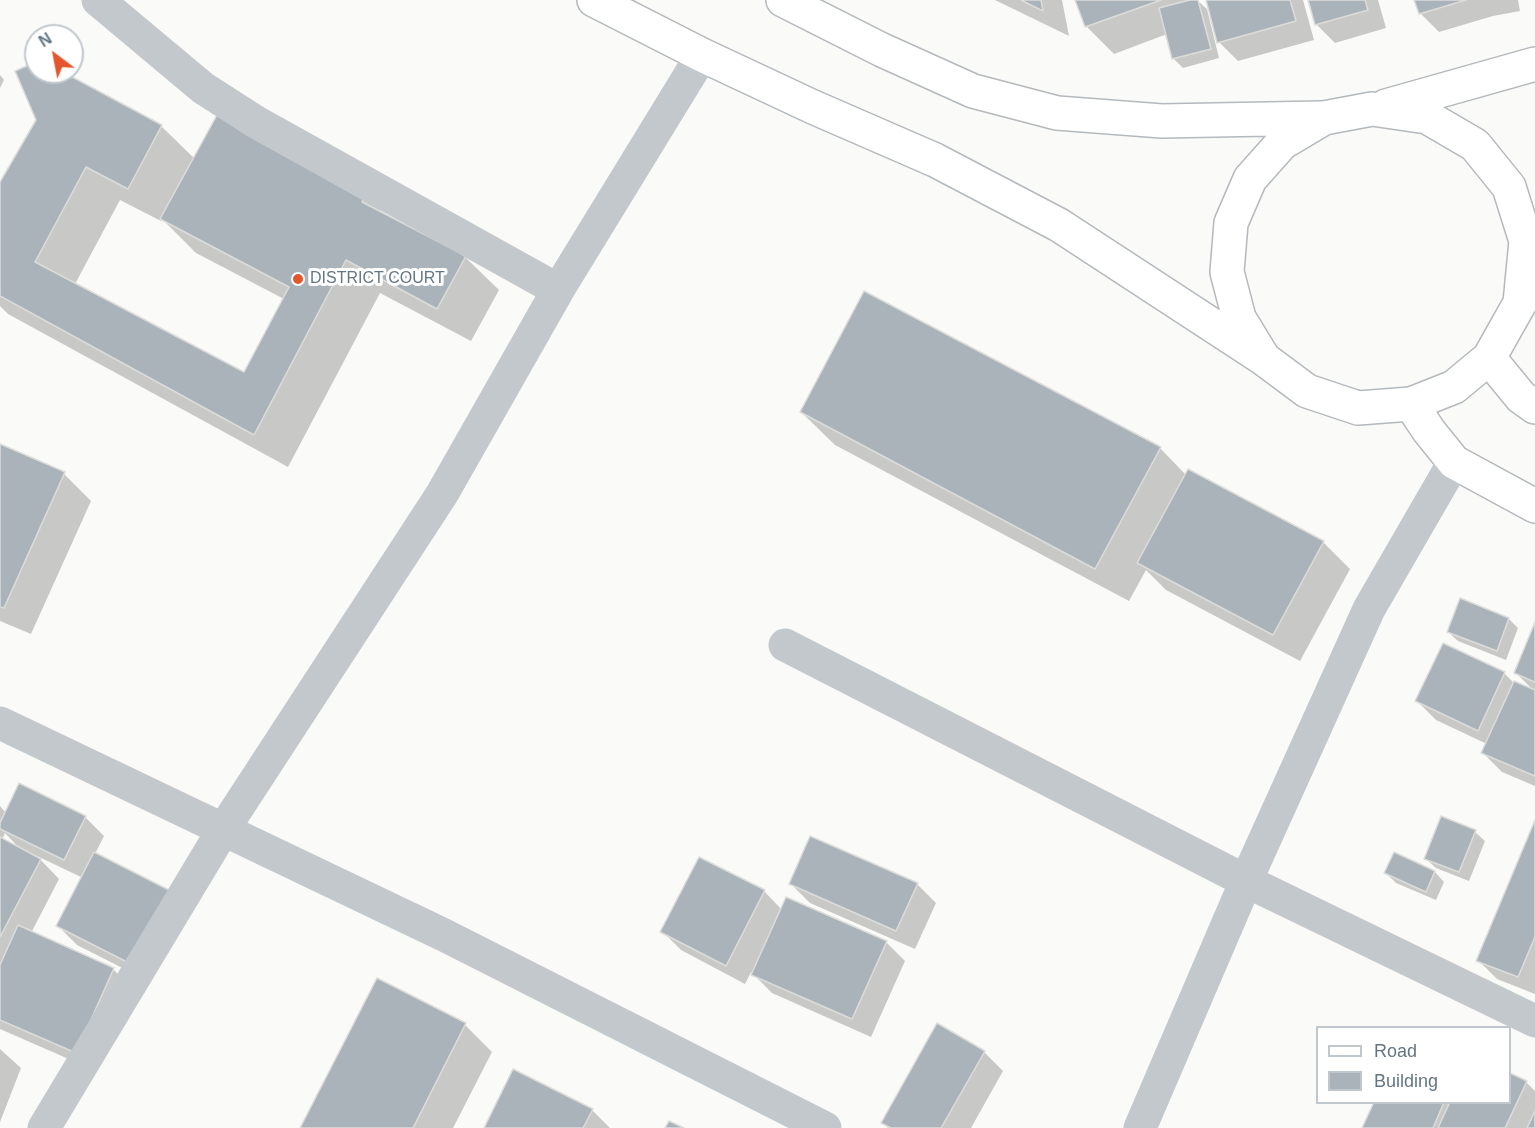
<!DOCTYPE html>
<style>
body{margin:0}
#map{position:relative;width:1535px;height:1128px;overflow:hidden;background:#fafaf8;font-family:Helvetica,sans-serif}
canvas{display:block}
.legend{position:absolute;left:1316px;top:1026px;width:195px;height:78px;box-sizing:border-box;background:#fff;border:2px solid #c1c8cd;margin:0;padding:8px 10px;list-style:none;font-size:18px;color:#657683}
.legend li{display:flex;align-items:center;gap:12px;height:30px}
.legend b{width:30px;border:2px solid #c1c8cd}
.north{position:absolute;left:24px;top:24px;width:60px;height:60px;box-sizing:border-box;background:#fff;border:2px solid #c1c8cd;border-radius:50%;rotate:328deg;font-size:16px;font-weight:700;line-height:24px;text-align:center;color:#657683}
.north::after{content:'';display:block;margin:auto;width:21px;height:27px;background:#e4572e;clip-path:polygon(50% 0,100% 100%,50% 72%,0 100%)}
</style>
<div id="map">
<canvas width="1535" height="1128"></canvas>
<ul class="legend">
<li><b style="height:8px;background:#fff"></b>Road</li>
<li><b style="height:16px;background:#aab3b9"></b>Building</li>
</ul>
<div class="north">N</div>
</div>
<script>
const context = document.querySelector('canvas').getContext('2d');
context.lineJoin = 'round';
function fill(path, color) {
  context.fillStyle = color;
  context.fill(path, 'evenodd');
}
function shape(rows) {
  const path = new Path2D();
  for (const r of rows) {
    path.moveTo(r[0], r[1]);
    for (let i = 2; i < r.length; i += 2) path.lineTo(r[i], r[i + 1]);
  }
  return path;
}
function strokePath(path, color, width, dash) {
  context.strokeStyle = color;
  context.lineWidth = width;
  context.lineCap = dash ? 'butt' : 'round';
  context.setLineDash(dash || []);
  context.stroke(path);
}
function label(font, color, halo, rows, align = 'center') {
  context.font = font + ' Helvetica,sans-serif';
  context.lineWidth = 6;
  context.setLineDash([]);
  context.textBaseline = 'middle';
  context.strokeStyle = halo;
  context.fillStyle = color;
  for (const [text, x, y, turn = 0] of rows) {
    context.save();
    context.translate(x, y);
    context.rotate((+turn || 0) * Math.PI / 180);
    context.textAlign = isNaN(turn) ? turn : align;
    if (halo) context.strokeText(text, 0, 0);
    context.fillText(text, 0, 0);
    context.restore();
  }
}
const shadow = shape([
 [995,0,1062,0,1069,36],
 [1077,0,1186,0,1187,2,1197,0,1207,9,1219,58,1183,68,1174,59,1167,34,1114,54,1087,27],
 [1207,0,1303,0,1314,40,1238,61,1219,42],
 [1309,0,1378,0,1386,28,1335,43,1316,24],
 [1416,0,1518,0,1520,11,1493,16,1439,32,1420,13],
 [36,64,36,72,60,72,161,126,195,159,366,195,386,216,465,257,499,290,471,341,380,293,288,467,8,314,0,306,0,185,37,120,17,72],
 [120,200,161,221,162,219,196,253,284,299,244,374,75,284],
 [0,75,4,80,0,88],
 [801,412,1160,448,1186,475,1323,542,1350,569,1300,661,1166,590,1146,570,1129,601,835,445],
 [0,446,64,474,91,501,31,634,0,621],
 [1509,619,1518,628,1506,660,1458,641,1448,632],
 [1535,626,1535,786,1502,772,1483,753,1487,744,1436,720,1417,701,1444,645,1505,674,1515,684,1534,691,1516,673],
 [0,806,6,813,85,817,104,836,95,854,150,982,77,945,58,926,83,878,37,856,59,879,31,933,113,969,132,988,96,1071,0,1029],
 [5,833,20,849,2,840],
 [1442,818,1475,832,1485,841,1469,881,1436,868,1426,859],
 [1535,824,1535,994,1497,979,1478,960],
 [1395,854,1435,872,1444,882,1436,900,1396,883,1386,873],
 [791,884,917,884,936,903,915,949,810,903],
 [764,891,782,910,886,942,905,961,871,1037,772,993,751,972,745,984,681,950,662,931],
 [377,980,465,1025,492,1052,453,1128,301,1128],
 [0,1049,21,1068,0,1122],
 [984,1052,1003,1071,971,1128,888,1128,883,1122],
 [1510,1075,1526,1082,1535,1091,1535,1128,1364,1128,1375,1102,1510,1102],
 [592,1110,610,1128,485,1128]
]);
const building = shape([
 [1021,0,1041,0,1043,11,1021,0],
 [1075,0,1161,0,1085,27,1075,0],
 [1190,0,1198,0,1211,49,1172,59,1159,8,1190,0],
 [1206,0,1290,0,1296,21,1217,43,1206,0],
 [1308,0,1365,0,1368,10,1315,25,1308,0],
 [1414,0,1466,0,1419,14,1414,0],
 [36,62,36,72,63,72,162,125,128,189,86,167,35,262,244,372,289,287,160,219,217,115,367,194,362,202,466,256,437,309,346,260,254,435,0,296,0,182,36,120,15,71,36,62],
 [864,291,1161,447,1095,569,800,412,864,291],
 [0,444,65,472,4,608,0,607,0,444],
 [1188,469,1324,541,1273,635,1137,563,1188,469],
 [1460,598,1509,618,1497,651,1447,632,1460,598],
 [1535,622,1535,682,1514,673,1535,622],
 [1443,643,1505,672,1478,731,1415,701,1443,643],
 [1514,681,1535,690,1535,776,1481,753,1514,681],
 [19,783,86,816,64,860,0,829,0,823,19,783],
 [1441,816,1476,830,1459,872,1424,859,1441,816],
 [1535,820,1535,937,1518,977,1476,961,1535,820],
 [810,836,918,883,896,931,789,884,810,836],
 [0,837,41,859,0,937,0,837],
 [94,852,169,890,131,964,56,926,94,852],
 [1394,852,1435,871,1426,892,1384,873,1394,852],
 [699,857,765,890,726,966,660,932,699,857],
 [786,897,887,941,852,1019,751,975,786,897],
 [18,925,114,968,76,1053,0,1020,0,965,18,925],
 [377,978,466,1023,413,1128,300,1128,377,978],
 [937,1023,985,1051,941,1128,891,1128,881,1123,937,1023],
 [513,1069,593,1109,583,1128,484,1128,513,1069],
 [1510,1073,1527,1081,1505,1128,1438,1128,1450,1102,1510,1102,1510,1073],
 [1374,1102,1444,1102,1433,1128,1362,1128,1374,1102],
 [1535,1111,1535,1128,1527,1128,1535,1111],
 [669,1121,684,1128,665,1128,669,1121]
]);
const minor = shape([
 [98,0,203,88,256,122,558,290],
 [785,645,1246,881,1535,1021],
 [0,723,444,935,825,1128],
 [44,1128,223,830,442,494,558,290,702,55],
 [1140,1128,1246,881,1369,609,1454,462]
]);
const major = shape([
 [1489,358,1521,397,1535,407],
 [1411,404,1429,431,1454,462,1535,506]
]);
const highway = shape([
 [594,0,702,55,813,107,935,160,1059,225,1264,359,1307,391,1358,408,1411,404,1454,387,1489,358,1520,303,1526,241,1509,187,1475,145,1427,117,1372,109,1324,118,1282,143,1250,179,1231,223,1227,272,1239,318,1264,359],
 [783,0,882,50,973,91,1057,113,1162,121,1321,118],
 [1386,106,1535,64]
]);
const markers = [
 [298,279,6,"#e4572e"]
];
const poiNames = [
 ["DISTRICT COURT",310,279]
];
fill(shadow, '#0003');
fill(building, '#aab3b9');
strokePath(building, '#dcdcda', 1.5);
strokePath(major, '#b5babe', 36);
strokePath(highway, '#b4b9bd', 36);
strokePath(minor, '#c3c8cc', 33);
strokePath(major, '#fff', 33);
strokePath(highway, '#fff', 33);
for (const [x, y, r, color] of markers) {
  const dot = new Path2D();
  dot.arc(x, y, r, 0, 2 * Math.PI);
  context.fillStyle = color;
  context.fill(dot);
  strokePath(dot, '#fff', 2);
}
label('16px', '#657683', '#fff', poiNames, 'left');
</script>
